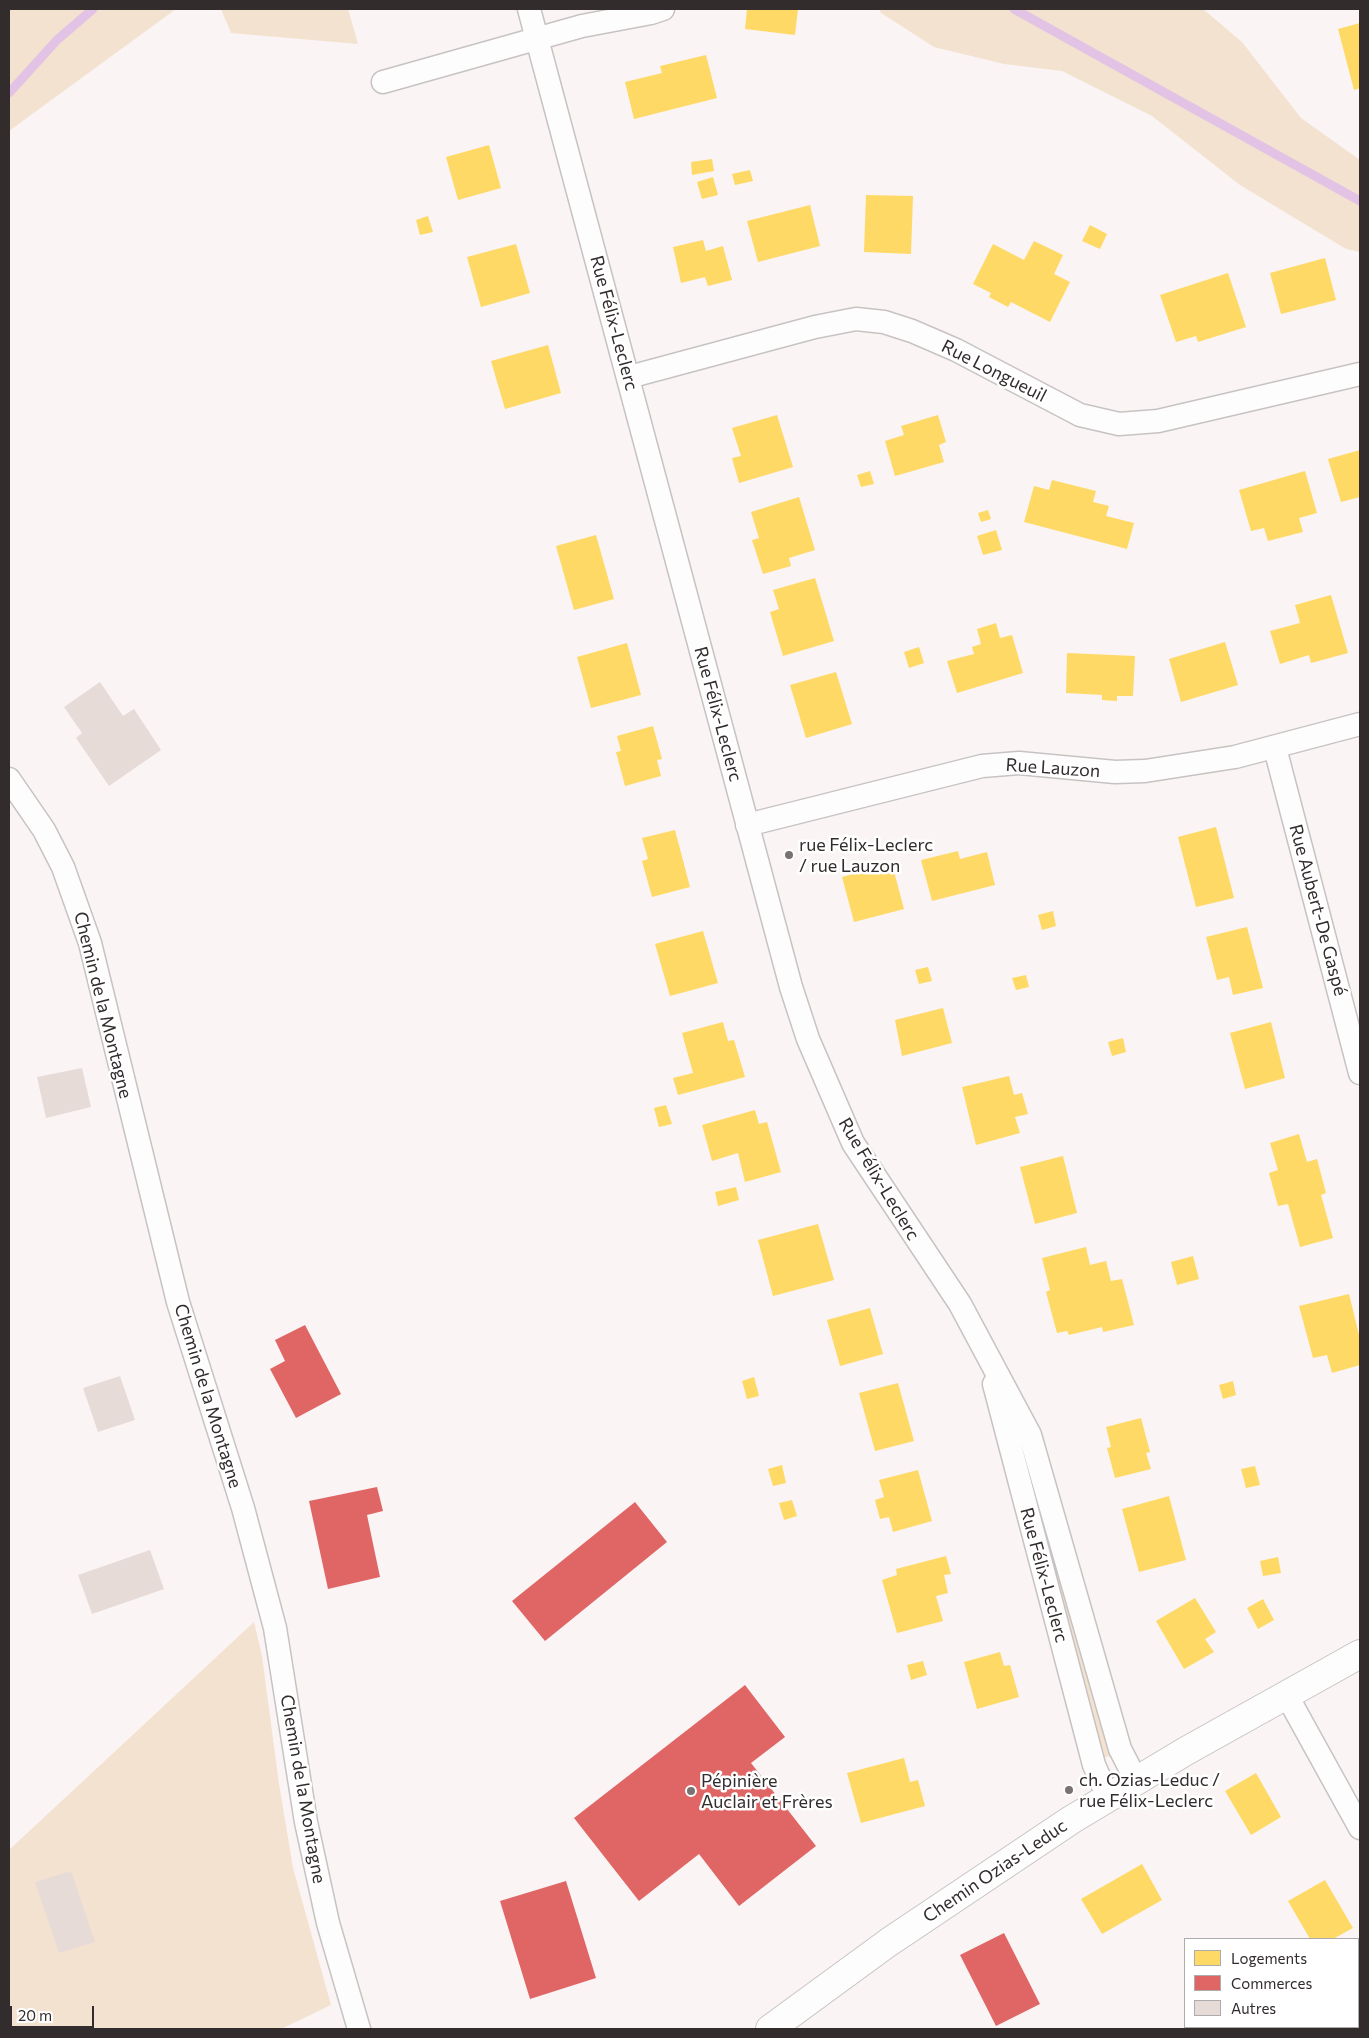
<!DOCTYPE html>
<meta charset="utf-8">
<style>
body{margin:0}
#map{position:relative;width:1369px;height:2038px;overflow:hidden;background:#faf4f4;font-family:Commissioner,sans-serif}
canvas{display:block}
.frame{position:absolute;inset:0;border:10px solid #322c2c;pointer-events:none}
.legend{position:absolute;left:1184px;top:1938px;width:175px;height:90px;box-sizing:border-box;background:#fff;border:1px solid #adabab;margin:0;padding:6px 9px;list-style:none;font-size:15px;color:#322c2c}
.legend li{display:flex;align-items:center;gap:10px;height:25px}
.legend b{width:25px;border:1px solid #adabab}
.scale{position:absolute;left:10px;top:2006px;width:84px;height:22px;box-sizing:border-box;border:2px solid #322c2c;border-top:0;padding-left:6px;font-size:15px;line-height:18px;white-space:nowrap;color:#322c2c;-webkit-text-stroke:4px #fff;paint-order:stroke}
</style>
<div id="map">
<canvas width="1369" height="2038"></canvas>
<div class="frame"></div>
<ul class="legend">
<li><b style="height:14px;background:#ffd966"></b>Logements</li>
<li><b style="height:14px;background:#e06666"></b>Commerces</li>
<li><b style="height:14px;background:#e7dbd8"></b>Autres</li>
</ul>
<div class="scale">20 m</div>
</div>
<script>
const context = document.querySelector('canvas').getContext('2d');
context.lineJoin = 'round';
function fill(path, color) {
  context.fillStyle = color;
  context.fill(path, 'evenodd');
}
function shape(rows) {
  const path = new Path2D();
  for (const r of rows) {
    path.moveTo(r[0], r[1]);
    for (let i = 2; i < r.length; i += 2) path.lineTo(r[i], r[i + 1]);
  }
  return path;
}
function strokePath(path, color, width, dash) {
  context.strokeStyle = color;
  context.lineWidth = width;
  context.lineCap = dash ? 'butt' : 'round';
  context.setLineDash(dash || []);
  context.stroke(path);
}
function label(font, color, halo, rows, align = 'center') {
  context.font = font + ' Commissioner,sans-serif';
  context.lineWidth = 5;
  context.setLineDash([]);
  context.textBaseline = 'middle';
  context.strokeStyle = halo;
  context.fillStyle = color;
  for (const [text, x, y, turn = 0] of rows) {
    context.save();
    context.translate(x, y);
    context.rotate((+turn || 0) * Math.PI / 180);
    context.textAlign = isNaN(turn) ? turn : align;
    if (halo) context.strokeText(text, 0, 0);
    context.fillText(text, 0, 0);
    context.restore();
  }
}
const green = shape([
 [9,9,176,9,9,131],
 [221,9,348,9,358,44,231,33],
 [879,9,1203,9,1242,42,1301,118,1360,160,1360,252,1346,249,1240,185,1152,116,1062,71,1004,64,934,47,881,13],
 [1024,1453,1111,1756,1101,1758,1022,1454],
 [254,1622,262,1656,279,1784,293,1868,331,2005,281,2029,9,2029,9,1850]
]);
const homes = shape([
 [747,9,798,9,795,35,745,29],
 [1360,23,1360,88,1354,90,1338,29],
 [706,55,717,98,634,119,625,82,662,73,660,66],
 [489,145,501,188,458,200,446,157],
 [712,159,714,171,692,175,691,162],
 [750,170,753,181,735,185,732,174],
 [713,177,718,195,702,199,697,182],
 [866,195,913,196,911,254,864,252],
 [810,205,820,246,758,262,747,221],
 [428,216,433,232,420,235,416,220],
 [1090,225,1107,234,1100,249,1082,241],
 [703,240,706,251,723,246,732,280,708,286,705,277,681,283,673,247],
 [1034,241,1063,255,1054,274,1070,282,1050,322,1011,302,1008,307,989,297,991,293,973,284,993,244,1024,260],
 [516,244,530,293,481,307,467,257],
 [1325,258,1336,300,1281,314,1270,273],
 [1228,273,1246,327,1198,342,1196,336,1176,342,1160,295],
 [548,345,561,393,505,409,491,361],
 [777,415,793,467,739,483,732,458,741,456,732,428],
 [938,415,946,442,939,445,944,462,895,476,885,441,904,435,901,426],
 [1360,450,1360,497,1341,502,1328,459],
 [870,471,874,484,861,487,857,475],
 [1305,471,1317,513,1299,518,1303,532,1268,541,1264,528,1251,531,1239,490],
 [1052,480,1096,491,1093,502,1109,506,1106,516,1134,523,1127,549,1024,522,1034,486,1049,490],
 [799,497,815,550,789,558,791,566,763,574,752,540,759,538,751,512],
 [988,510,991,519,981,522,978,513],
 [996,530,1002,550,983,555,977,536],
 [596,535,614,599,574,610,556,546],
 [815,578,834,641,783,656,770,612,779,609,773,590],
 [1331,595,1348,653,1311,663,1309,655,1280,664,1270,631,1300,623,1295,605],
 [996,623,1000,638,1012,635,1023,673,957,693,947,661,974,654,972,647,981,644,977,629],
 [1225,642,1238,685,1181,702,1169,659],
 [627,643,641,695,591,708,577,657],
 [919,647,924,663,909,668,904,652],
 [1067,653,1135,656,1133,696,1117,696,1117,701,1102,700,1102,695,1066,693],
 [836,672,852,724,806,738,790,685],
 [653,726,662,759,657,760,661,776,625,786,616,752,621,751,617,736],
 [1216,827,1234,898,1196,907,1178,837],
 [675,830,690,887,652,897,642,861,648,859,642,838],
 [958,851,960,859,987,852,995,885,932,901,921,860],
 [892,864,904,909,854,922,842,877],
 [1053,911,1056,926,1042,930,1038,915],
 [1247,927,1263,988,1233,995,1229,977,1217,980,1206,937],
 [703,931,718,983,670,996,655,944],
 [928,967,932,981,919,984,915,970],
 [1026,975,1029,987,1016,990,1012,978],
 [943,1008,952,1043,902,1056,895,1020],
 [723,1022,728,1041,734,1040,745,1077,678,1095,673,1078,693,1073,682,1033],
 [1271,1022,1285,1078,1245,1089,1230,1033],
 [1123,1038,1126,1052,1112,1056,1108,1042],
 [1009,1076,1014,1095,1022,1093,1028,1114,1015,1117,1020,1133,976,1145,962,1087],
 [666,1105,672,1124,659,1127,654,1108],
 [755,1110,759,1124,767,1122,781,1172,745,1182,738,1153,712,1161,702,1125],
 [1299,1134,1307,1162,1317,1159,1326,1193,1321,1195,1333,1238,1300,1247,1288,1204,1278,1206,1269,1173,1278,1170,1270,1143],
 [1063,1156,1077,1213,1035,1224,1020,1167],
 [736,1187,739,1200,718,1206,715,1192],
 [818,1224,834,1280,773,1296,758,1240],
 [1086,1247,1090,1265,1106,1261,1111,1281,1122,1279,1134,1325,1103,1332,1102,1327,1069,1335,1067,1331,1057,1333,1046,1292,1050,1290,1042,1258],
 [1193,1256,1199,1279,1177,1285,1171,1262],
 [1349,1294,1360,1339,1360,1365,1332,1373,1327,1355,1313,1358,1299,1306],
 [870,1308,883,1354,840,1366,827,1320],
 [754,1377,759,1396,747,1399,742,1381],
 [1233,1381,1236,1395,1223,1399,1219,1385],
 [898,1383,914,1441,875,1451,859,1393],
 [1141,1418,1150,1452,1146,1453,1151,1469,1115,1478,1107,1448,1111,1447,1106,1427],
 [782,1465,786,1483,773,1486,768,1469],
 [1255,1466,1260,1485,1246,1488,1241,1469],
 [918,1470,932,1521,893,1532,889,1517,880,1519,875,1500,884,1497,879,1480],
 [1169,1496,1186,1560,1139,1572,1122,1509],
 [792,1500,797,1516,784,1520,779,1503],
 [946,1556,951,1574,944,1575,948,1593,936,1596,943,1621,897,1633,882,1580,897,1575,896,1569],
 [1278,1557,1281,1573,1263,1576,1260,1561],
 [1195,1598,1216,1632,1205,1639,1214,1652,1184,1669,1156,1621],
 [1263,1599,1274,1620,1258,1629,1247,1608],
 [1000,1652,1004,1666,1010,1665,1019,1697,977,1709,964,1662],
 [923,1661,927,1675,911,1680,907,1665],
 [904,1758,910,1782,918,1780,925,1806,861,1823,847,1773],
 [1256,1773,1281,1817,1251,1835,1225,1791],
 [1142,1864,1162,1900,1102,1934,1081,1899],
 [1325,1880,1353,1928,1333,1939,1310,1939,1288,1901],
 [1360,1957,1360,2010,1358,2011,1358,1959],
 [1312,2027,1327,2027,1329,2029,1307,2029]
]);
const shops = shape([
 [305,1325,341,1394,296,1418,270,1369,285,1361,275,1340],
 [377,1487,383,1511,367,1515,380,1577,328,1589,309,1501],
 [635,1502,667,1542,545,1641,512,1601],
 [745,1685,785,1737,751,1763,816,1846,739,1906,699,1854,639,1901,574,1818],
 [566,1881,596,1978,530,1999,500,1901],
 [1004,1933,1040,2004,996,2026,960,1955]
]);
const stream = shape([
 [1014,9,1360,201],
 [9,93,57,40,93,9]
]);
const building = shape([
 [100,682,123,716,134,709,161,750,109,786,76,738,82,733,64,707],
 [82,1068,91,1107,46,1118,37,1077],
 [120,1376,135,1420,98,1432,83,1388],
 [150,1550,164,1589,92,1614,78,1575],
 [71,1871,95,1942,59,1953,35,1882]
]);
const minor = shape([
 [529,9,791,987,808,1039,853,1143,960,1304,1030,1435,1120,1749,1136,1780],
 [383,82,582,26,651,13,663,9],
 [629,377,815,327,856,319,884,322,912,331,956,350,1080,415,1119,424,1158,421,1360,374],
 [1275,748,1360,1073],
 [9,779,44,830,63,867,90,943,178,1302,243,1508,275,1628,306,1822,328,1923,359,2029],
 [747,825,982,766,1019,763,1115,772,1145,771,1235,757,1360,724],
 [994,1384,1094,1765,1108,1797],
 [1286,1694,1360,1828]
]);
const tertiary = shape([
 [770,2029,889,1942,1071,1820,1186,1751,1360,1654]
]);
const markers = [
 [789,855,5,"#787272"],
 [1069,1790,5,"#787272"],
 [691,1791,5,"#787272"]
];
const streetNames = [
 ["Rue Félix-Leclerc",614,323,75],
 ["Rue Longueuil",994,371,27],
 ["Rue Félix-Leclerc",718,714,75],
 ["Rue Lauzon",1053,768,4],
 ["Rue Aubert-De Gaspé",1318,910,75],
 ["Chemin de la Montagne",103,1005,76],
 ["Rue Félix-Leclerc",879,1179,59],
 ["Chemin de la Montagne",208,1396,73],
 ["Rue Félix-Leclerc",1044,1575,75],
 ["Chemin de la Montagne",303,1789,80],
 ["Chemin Ozias-Leduc",995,1871,-34]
];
const poiNames = [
 ["rue Félix-Leclerc",799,845],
 ["/ rue Lauzon",799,866],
 ["ch. Ozias-Leduc /",1079,1780],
 ["rue Félix-Leclerc",1079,1801],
 ["Pépinière",701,1781],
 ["Auclair et Frères",701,1802]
];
fill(green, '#f4e2d0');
fill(homes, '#ffd966');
fill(shops, '#e06666');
strokePath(stream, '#e2c2e5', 9);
fill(building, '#e7dbd8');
strokePath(minor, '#c8c3c3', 25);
strokePath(tertiary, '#c8c3c3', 30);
strokePath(minor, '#fefdfd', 22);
strokePath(tertiary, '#fefdfd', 28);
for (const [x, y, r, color] of markers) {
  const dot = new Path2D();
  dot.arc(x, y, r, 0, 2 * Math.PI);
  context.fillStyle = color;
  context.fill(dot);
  strokePath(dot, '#fff', 2);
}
label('18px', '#322c2c', '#fff', streetNames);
label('18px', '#322c2c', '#fff', poiNames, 'left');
</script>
